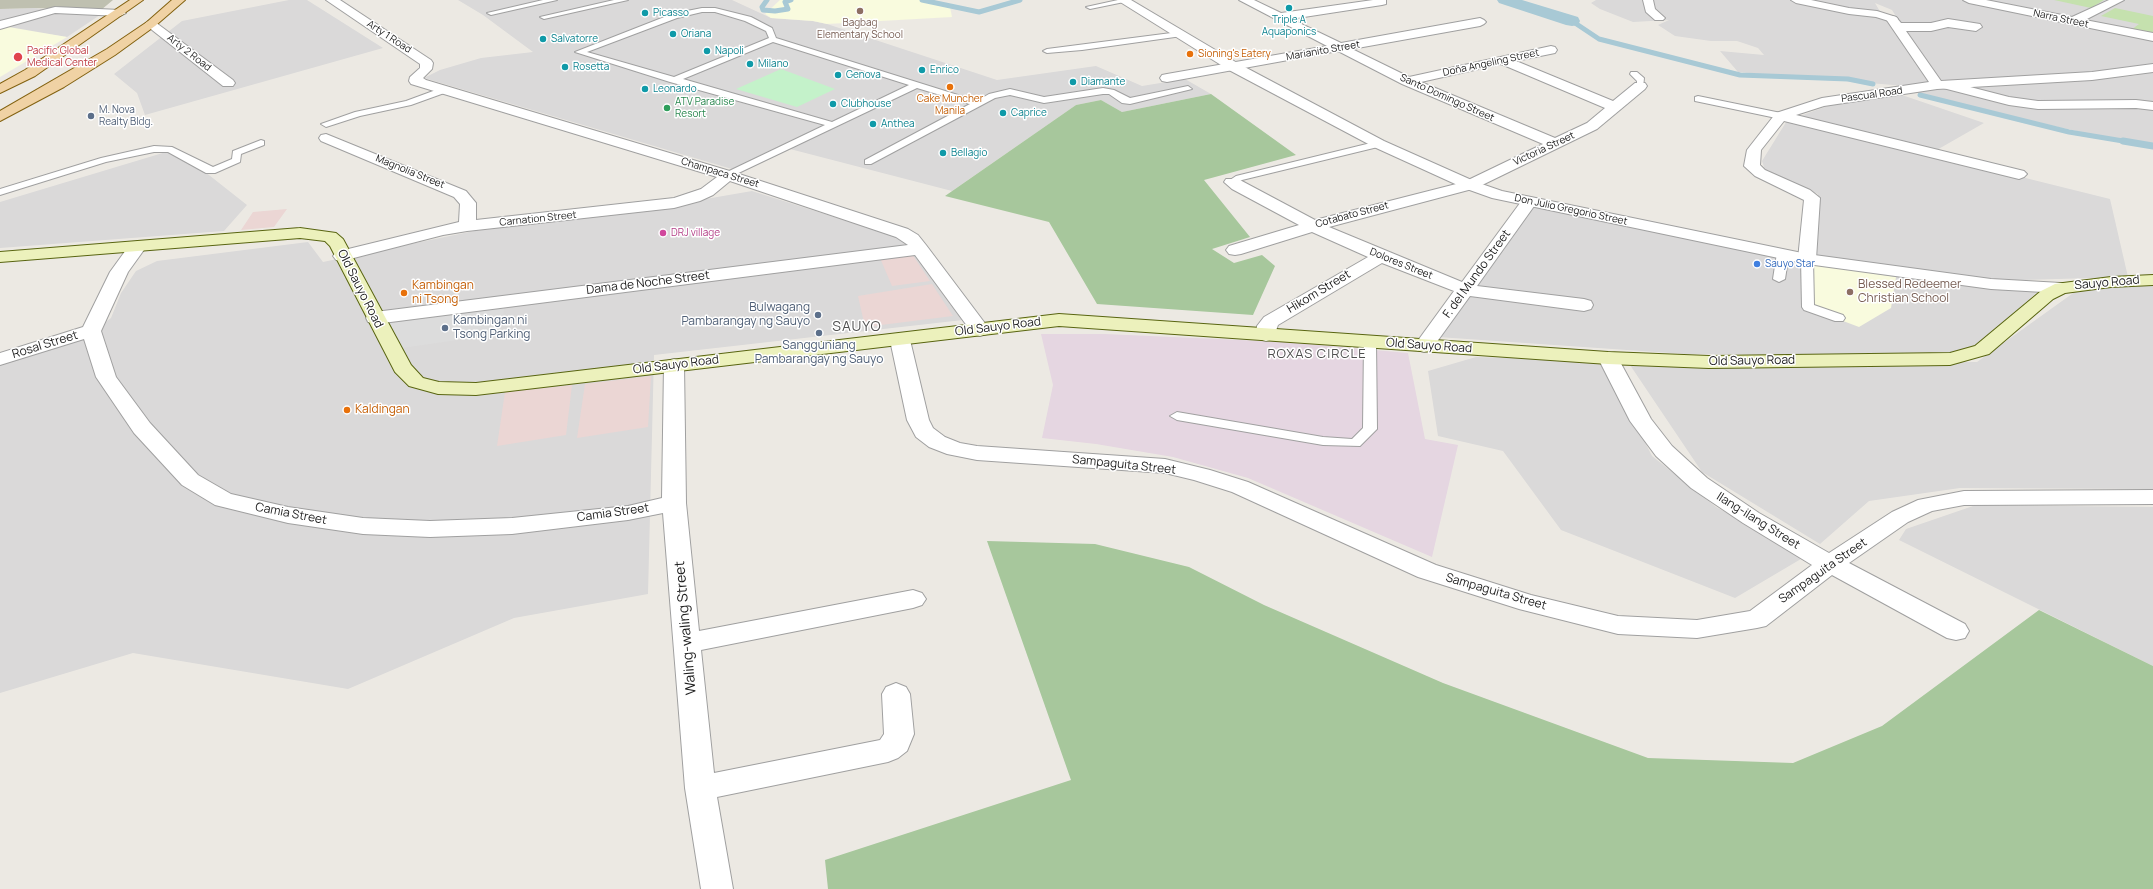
<!DOCTYPE html>
<meta charset="utf-8">
<style>
body{margin:0}
canvas{display:block;background:#ece9e3}
</style>
<canvas width="2153" height="889"></canvas>
<script>
const context = document.querySelector('canvas').getContext('2d');
context.lineJoin = 'round';
function fill(path, color) {
  context.fillStyle = color;
  context.fill(path, 'evenodd');
}
function shape(rows) {
  const path = new Path2D();
  for (const r of rows) {
    path.moveTo(r[0], r[1]);
    for (let i = 2; i < r.length; i += 2) path.lineTo(r[i], r[i + 1]);
  }
  return path;
}
function strokePath(path, color, width, dash) {
  context.strokeStyle = color;
  context.lineWidth = width;
  context.lineCap = dash ? 'butt' : 'round';
  context.setLineDash(dash || []);
  context.stroke(path);
}
function label(font, color, halo, rows, align = 'center') {
  context.font = font + ' Manrope,sans-serif';
  context.lineWidth = 3;
  context.setLineDash([]);
  context.textBaseline = 'middle';
  context.strokeStyle = halo;
  context.fillStyle = color;
  for (const [text, x, y, turn = 0] of rows) {
    context.save();
    context.translate(x, y);
    context.rotate((+turn || 0) * Math.PI / 180);
    context.textAlign = isNaN(turn) ? turn : align;
    if (halo) context.strokeText(text, 0, 0);
    context.fillText(text, 0, 0);
    context.restore();
  }
}
const residential = shape([
 [289,0,307,0,383,48,145,115,137,93,114,74,182,21],
 [458,0,732,0,771,18,813,21,827,24,997,80,1096,66,1142,86,1185,79,1211,94,1122,112,1101,100,1076,105,952,191,790,149,742,172,424,78,440,70,481,58,533,52,483,15],
 [1596,0,2153,0,2153,64,2074,76,1938,83,1892,10,1875,3,1885,20,1896,21,1933,83,1905,86,1738,72,1720,51,1764,55,1758,48,1737,41,1711,41,1675,36,1658,25,1669,20,1633,22,1600,9,1591,3],
 [34,8,42,9,106,11,67,37,0,27,0,9],
 [2153,72,2153,148,1973,108,1911,91,2132,76],
 [1902,95,1984,123,1935,151,1800,116,1833,104],
 [1788,119,2110,199,2128,277,1988,281,1814,258,1818,194,1766,173,1762,161],
 [176,149,247,205,224,231,0,248,0,202],
 [752,191,910,241,963,320,654,355,648,594,514,618,348,689,133,653,0,693,0,362,92,332,111,318,121,293,136,271,157,261,308,242,323,262,474,231,636,211],
 [1529,204,1821,265,2042,288,1975,347,1946,356,1685,354,1438,337],
 [2153,283,2153,489,1960,488,1869,501,1820,544,1702,472,1630,365,1977,362,2076,291],
 [1476,357,1604,361,1652,456,1716,507,1806,556,1735,598,1561,530,1503,451,1438,436,1428,371],
 [1976,505,2153,507,2153,666,1899,540,1906,529]
]);
const commercial = shape([
 [287,209,274,227,241,230,253,212],
 [912,254,930,281,892,286,880,258],
 [932,284,953,316,865,327,858,296],
 [651,376,648,427,577,438,585,384],
 [572,385,566,435,497,446,505,392]
]);
const industrial = shape([
 [1041,334,1105,334,1285,342,1408,353,1425,439,1458,445,1432,557,1248,478,1173,457,1096,444,1042,438,1053,385]
]);
const education = shape([
 [780,0,933,0,950,7,952,17,827,24,813,21,771,18,765,14],
 [3,26,67,37,0,77,0,27],
 [1806,263,1896,277,1891,308,1859,327,1806,307]
]);
const construction = shape([
 [0,0,113,0,101,10,34,8,0,9]
]);
const grass = shape([
 [2054,0,2104,0,2091,8],
 [2115,8,2153,16,2153,35,2131,30,2139,24,2101,16]
]);
const forest = shape([
 [1211,94,1296,155,1204,180,1250,237,1212,249,1234,263,1262,255,1275,266,1253,315,1097,304,1049,222,945,196,1076,105,1101,100,1122,112],
 [987,541,1095,544,1189,567,1264,605,1443,683,1648,758,1793,763,1882,726,2039,610,2153,666,2153,889,828,889,825,860,1071,780]
]);
const park = shape([
 [781,69,835,89,797,107,736,89]
]);
const parking = shape([
 [505,306,499,334,402,348,386,322]
]);
const streamFar1 = shape([
 [767,0,762,7,763,10,775,11,788,9,785,2,791,0],
 [922,0,979,12,1020,0],
 [1572,21,1599,39,1740,75,1848,79,1873,84],
 [1920,95,2069,132,2129,142]
]);
const stream = shape([
 [2123,141,2153,146]
]);
const canal = shape([
 [1497,0,1522,0,1578,17,1580,21,1578,25,1572,26,1566,25,1499,3,1497,0]
]);
const service = shape([
 [543,0,557,0,491,15,487,13,543,0],
 [614,0,628,0,544,19,540,17,614,0],
 [1118,0,1129,1,1090,9,1086,7,1118,0],
 [702,8,715,8,751,17,772,28,776,38,977,101,989,94,1010,89,1044,97,1103,88,1114,90,1130,98,1188,86,1192,89,1130,104,1122,103,1109,94,1103,94,1044,103,1010,95,995,98,871,164,865,164,865,160,970,104,917,88,728,178,723,175,725,173,825,125,670,82,575,52,672,14,702,8],
 [702,12,715,12,745,21,766,31,769,38,674,77,587,52,677,18,702,12],
 [773,42,909,85,832,122,683,79,773,42],
 [1179,32,1183,34,1182,36,1082,50,1047,53,1043,51,1047,49,1179,32],
 [1631,72,1637,72,1644,78,1643,88,1637,88,1637,81,1630,74,1631,72],
 [444,87,448,90,447,92,411,105,360,116,326,127,321,124,355,112,406,101,444,87],
 [1698,96,1781,113,1785,116,1781,119,1695,101,1695,97,1698,96],
 [261,140,264,141,264,145,241,154,240,162,215,173,206,173,168,152,154,152,106,162,0,195,0,189,101,158,154,146,172,147,213,167,232,159,233,151,261,140],
 [1379,141,1382,142,1382,146,1242,180,1232,185,1227,182,1236,176,1379,141],
 [1783,250,1789,253,1785,279,1779,282,1773,279,1777,253,1783,250],
 [1807,256,1813,259,1814,305,1843,315,1845,318,1843,321,1835,321,1804,310,1802,307,1801,259,1807,256],
 [1370,338,1376,342,1377,429,1360,446,1323,445,1177,420,1170,416,1177,412,1323,437,1352,439,1363,428,1364,342,1370,338]
]);
const pedestrian = shape([
 [1643,0,1653,0,1655,9,1665,18,1663,20,1655,20,1646,12,1643,0],
 [1791,0,1811,0,1849,8,1877,11,1896,17,1898,19,1892,22,1876,17,1849,14,1796,3,1791,0],
 [1947,81,2009,97,2038,101,2136,100,2153,102,2153,110,2136,108,2038,109,2009,105,1943,88,1941,85,1947,81]
]);
const minor = shape([
 [326,0,340,0,431,60,433,63,432,69,423,78,426,80,733,172,908,229,918,235,926,245,990,330,987,334,980,336,973,334,915,255,375,324,368,322,366,318,368,314,375,312,908,245,896,237,730,181,713,195,700,201,674,208,467,231,443,235,342,261,336,260,333,256,336,252,459,222,460,204,454,197,321,141,319,138,321,135,326,134,466,191,476,203,476,220,674,198,701,189,717,177,411,84,409,81,410,77,420,68,420,64,326,0],
 [1239,0,1254,0,1281,13,1373,0,1386,0,1386,4,1382,5,1291,19,1341,43,1480,18,1484,20,1486,22,1484,24,1480,26,1352,49,1409,77,1551,46,1555,47,1557,50,1555,53,1516,61,1613,101,1635,83,1645,83,1647,86,1645,89,1597,129,1476,188,1329,227,1462,282,1523,199,1535,199,1537,202,1477,286,1584,299,1591,301,1593,305,1591,309,1584,311,1470,296,1431,350,1424,352,1417,350,1414,346,1454,291,1382,263,1278,325,1273,339,1266,341,1259,339,1256,335,1257,326,1264,317,1368,257,1312,232,1241,254,1235,255,1229,254,1226,250,1229,246,1299,225,1232,189,1224,182,1226,179,1238,179,1315,220,1464,182,1543,144,1402,84,1338,51,1167,82,1162,81,1160,78,1162,75,1167,74,1327,46,1239,0],
 [1501,64,1605,108,1587,123,1555,138,1421,82,1501,64],
 [1963,0,1986,0,2072,17,2109,0,2124,0,2085,20,2153,33,2153,41,1969,3,1963,0],
 [55,7,120,10,126,13,120,16,55,13,0,29,0,21,55,7],
 [1892,16,1896,17,1901,23,1931,23,1948,19,1980,24,1982,27,1976,31,1948,27,1931,31,1906,31,1941,81,2092,72,2153,64,2153,72,2092,80,1937,89,1824,106,1796,115,2024,171,2027,174,2024,177,2019,179,1784,121,1761,150,1760,165,1765,170,1810,190,1820,198,1816,259,1813,263,1807,264,1801,263,1798,259,1804,200,1755,176,1744,166,1747,150,1776,113,1822,98,1929,82,1886,19,1892,16],
 [151,20,155,22,233,80,235,83,233,86,223,86,147,26,145,24,147,22,151,20],
 [137,242,143,243,146,247,128,272,101,331,116,377,150,423,198,475,231,494,288,507,363,518,430,521,512,518,628,506,662,498,664,365,667,361,674,359,681,361,684,365,686,503,699,631,913,590,922,593,926,599,922,605,913,608,701,650,714,773,880,740,884,734,882,694,886,687,896,683,906,687,910,694,914,734,907,751,898,758,888,762,717,797,733,889,701,889,685,788,663,513,628,520,512,534,430,537,363,534,288,523,215,505,182,485,134,433,96,377,84,339,0,365,0,353,83,327,110,272,131,243,137,242],
 [900,334,907,336,910,340,929,420,933,428,945,437,960,443,977,446,1165,459,1210,470,1248,482,1436,565,1531,595,1618,616,1697,620,1750,611,1812,565,1743,523,1691,488,1656,456,1630,421,1598,358,1601,354,1608,352,1615,354,1618,358,1651,419,1672,446,1707,478,1759,513,1829,553,1892,512,1918,500,1964,491,2153,490,2153,504,1964,505,1932,511,1908,522,1849,563,1965,624,1969,631,1965,638,1956,640,1947,638,1832,575,1766,626,1757,628,1697,638,1618,634,1519,609,1418,577,1232,492,1194,480,1165,473,977,460,947,454,929,447,916,437,907,420,890,340,893,336,900,334]
]);
const tertiary = shape([
 [1117,0,1131,0,1239,64,1384,141,1476,182,1502,191,1807,254,1991,279,2061,283,2067,284,2070,288,2067,292,2061,293,1991,289,1807,264,1492,198,1464,188,1374,147,1229,70,1117,0]
]);
const secondary = shape([
 [300,228,336,233,343,239,411,365,423,378,439,382,476,383,1059,314,1608,352,1709,356,1950,353,1975,346,2041,291,2055,284,2111,277,2153,275,2153,285,2111,287,2065,293,2053,299,1989,354,1950,365,1709,368,1608,364,1059,326,476,395,438,394,409,386,395,372,330,246,325,241,300,238,0,262,0,252,300,228]
]);
const primary = shape([
 [130,0,143,0,35,76,0,93,0,84,25,70,130,0],
 [172,0,185,0,155,26,115,55,64,87,0,121,0,111,107,49,147,22,172,0]
]);
const markers = [
 [1289,8,4,"#0f9aa8"],
 [860,11,4,"#8d6e63"],
 [645,13,4,"#0f9aa8"],
 [673,34,4,"#0f9aa8"],
 [543,39,4,"#0f9aa8"],
 [707,51,4,"#0f9aa8"],
 [1190,54,4,"#e8710a"],
 [18,57,5,"#e0444e"],
 [750,64,4,"#0f9aa8"],
 [565,67,4,"#0f9aa8"],
 [922,70,4,"#0f9aa8"],
 [838,75,4,"#0f9aa8"],
 [1073,82,4,"#0f9aa8"],
 [950,87,4,"#e8710a"],
 [645,89,4,"#0f9aa8"],
 [833,104,4,"#0f9aa8"],
 [667,108,4,"#2e9e5b"],
 [1003,113,4,"#0f9aa8"],
 [91,116,4,"#5c6f8a"],
 [873,124,4,"#0f9aa8"],
 [943,153,4,"#0f9aa8"],
 [663,233,4,"#d1479c"],
 [1757,264,4,"#3f7fe0"],
 [1850,292,4,"#8d6e63"],
 [404,293,4,"#e8710a"],
 [818,315,4,"#5c6f8a"],
 [445,328,4,"#5c6f8a"],
 [819,333,4,"#5c6f8a"],
 [347,410,4,"#e8710a"]
];
const farCulturenames = [
 ["Picasso",653,13],
 ["Triple A",1289,20,"center"],
 ["Aquaponics",1289,32,"center"],
 ["Oriana",681,34],
 ["Salvatorre",551,39],
 ["Napoli",715,51],
 ["Milano",758,64],
 ["Rosetta",573,67],
 ["Enrico",930,70],
 ["Genova",846,75],
 ["Diamante",1081,82],
 ["Leonardo",653,89],
 ["Clubhouse",841,104],
 ["Caprice",1011,113],
 ["Anthea",881,124],
 ["Bellagio",951,153]
];
const farStreetnames = [
 ["Narra Street",2061,19,12],
 ["Arty 1 Road",389,37,33],
 ["Marianito Street",1323,51,-10],
 ["Arty 2 Road",189,53,38],
 ["Doña Angeling Street",1491,63,-12],
 ["Pascual Road",1872,95,-8],
 ["Santo Domingo Street",1447,98,24],
 ["Victoria Street",1544,149,-25],
 ["Magnolia Street",410,172,22],
 ["Champaca Street",720,173,17],
 ["Don Julio Gregorio Street",1571,210,12],
 ["Cotabato Street",1352,215,-15],
 ["Carnation Street",538,219,-6],
 ["Dolores Street",1401,264,22]
];
const farEducationnames = [
 ["Bagbag",860,23],
 ["Elementary School",860,35]
];
const farHealthnames = [
 ["Pacific Global",27,51],
 ["Medical Center",27,63]
];
const farFoodnames = [
 ["Sioning's Eatery",1198,54],
 ["Cake Muncher",950,99,"center"],
 ["Manila",950,111,"center"]
];
const farLeisurenames = [
 ["ATV Paradise",675,102],
 ["Resort",675,114]
];
const farServicenames = [
 ["M. Nova",99,110],
 ["Realty Bldg.",99,122]
];
const farHotelnames = [
 ["DRJ village",671,233]
];
const farShopnames = [
 ["Sauyo Star",1765,264]
];
const streetNames = [
 ["F. del Mundo Street",1477,274,-54],
 ["Dama de Noche Street",648,283,-7],
 ["Sauyo Road",2107,283,-5],
 ["Old Sauyo Road",360,289,63],
 ["Hikom Street",1319,292,-31],
 ["Old Sauyo Road",998,327,-7],
 ["Rosal Street",45,345,-17],
 ["Old Sauyo Road",1429,346,4],
 ["Old Sauyo Road",1752,361,-1],
 ["Old Sauyo Road",676,365,-7],
 ["Sampaguita Street",1124,465,6],
 ["Camia Street",613,513,-8],
 ["Camia Street",291,514,11],
 ["Ilang-ilang Street",1758,521,32],
 ["Sampaguita Street",1823,571,-35],
 ["Sampaguita Street",1496,592,16]
];
const educationNames = [
 ["Blessed Redeemer",1858,285],
 ["Christian School",1858,299]
];
const foodNames = [
 ["Kambingan",412,286],
 ["ni Tsong",412,300],
 ["Kaldingan",355,410]
];
const serviceNames = [
 ["Bulwagang",810,308],
 ["Pambarangay ng Sauyo",810,322],
 ["Kambingan ni",453,321,"left"],
 ["Tsong Parking",453,335,"left"],
 ["Sangguniang",819,346,"center"],
 ["Pambarangay ng Sauyo",819,360,"center"]
];
const neighbourhoodNames = [
 ["ROXAS CIRCLE",1317,354]
];
const quarterNames = [
 ["SAUYO",857,327]
];
const nearStreetnames = [
 ["Waling-waling Street",686,628,-95]
];
fill(residential, '#dad9d9');
fill(commercial, '#ebd6d4');
fill(industrial, '#e5d6e1');
fill(education, '#f9fbde');
fill(construction, '#bfc0b0');
fill(grass, '#c5e1ae');
fill(forest, '#a7c79c');
fill(park, '#c4f2ca');
fill(parking, '#dcdcdc');
strokePath(streamFar1, '#a8c9d5', 5);
strokePath(stream, '#a8c9d5', 7);
fill(canal, '#a8c9d5');
strokePath(service, '#a0a0a0', 2);
strokePath(pedestrian, '#a0a0a0', 2);
strokePath(minor, '#a0a0a0', 2);
strokePath(tertiary, '#a0a0a0', 2);
strokePath(secondary, '#596511', 2);
strokePath(primary, '#836211', 2);
fill(service, '#fff');
fill(pedestrian, '#fff');
fill(minor, '#fff');
fill(tertiary, '#fff');
fill(secondary, '#ecf1bc');
fill(primary, '#f0d2a4');
for (const [x, y, r, color] of markers) {
  const dot = new Path2D();
  dot.arc(x, y, r, 0, 2 * Math.PI);
  context.fillStyle = color;
  context.fill(dot);
  strokePath(dot, '#fff', 1.5);
}
label('10px', '#0d838f', '#fff', farCulturenames, 'left');
label('10px', '#1c1c1c', '#fff', farStreetnames);
label('10px', '#785e54', '#fff', farEducationnames);
label('10px', '#be3a42', '#fff', farHealthnames, 'left');
label('10px', '#c56008', '#fff', farFoodnames, 'left');
label('10px', '#27864d', '#fff', farLeisurenames, 'left');
label('10px', '#4e5e75', '#fff', farServicenames, 'left');
label('10px', '#b23c85', '#fff', farHotelnames, 'left');
label('10px', '#366cbe', '#fff', farShopnames, 'left');
label('12px', '#1c1c1c', '#fff', streetNames);
label('12px', '#785e54', '#fff', educationNames, 'left');
label('12px', '#c56008', '#fff', foodNames, 'left');
label('12px', '#4e5e75', '#fff', serviceNames, 'right');
context.letterSpacing = '1px';
label('13px', '#4f4f4f', '#fff', neighbourhoodNames);
context.letterSpacing = '0px';
context.letterSpacing = '1px';
label('14px', '#4f4f4f', '#fff', quarterNames);
context.letterSpacing = '0px';
label('14px', '#1c1c1c', '#fff', nearStreetnames);
</script>
